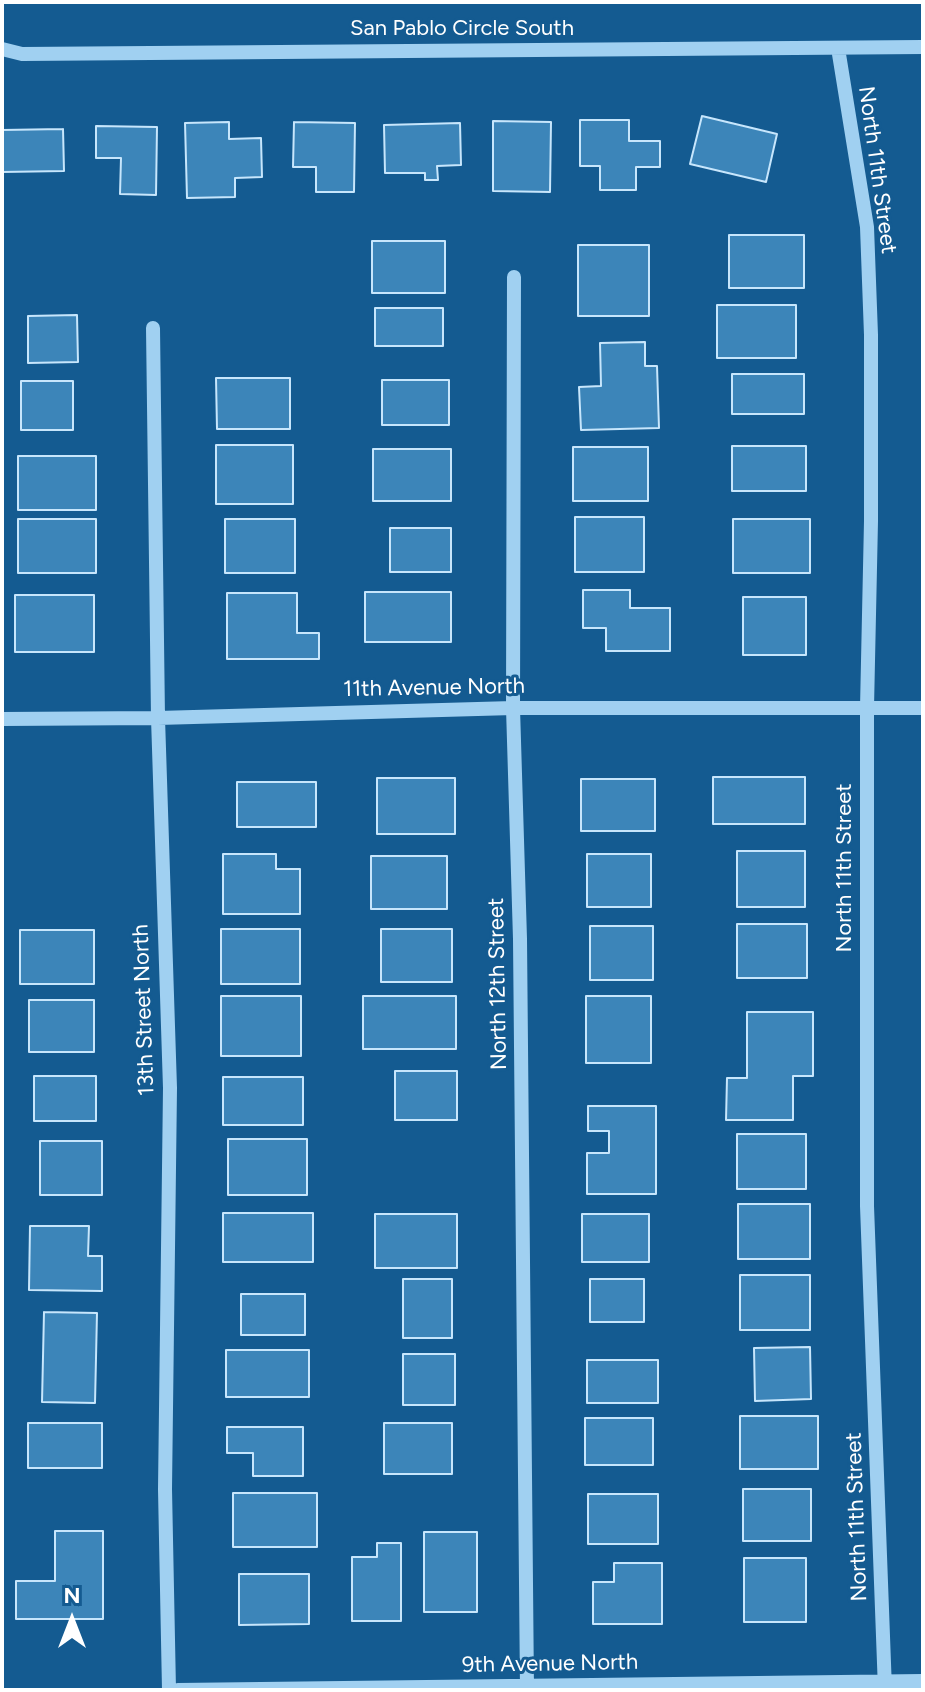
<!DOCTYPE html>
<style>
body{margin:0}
#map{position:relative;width:925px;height:1692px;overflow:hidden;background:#145b91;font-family:Figtree,sans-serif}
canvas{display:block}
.frame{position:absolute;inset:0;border:4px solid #fff;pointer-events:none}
.north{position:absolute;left:32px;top:1580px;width:80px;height:80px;-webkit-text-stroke:6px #145b91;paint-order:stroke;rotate:0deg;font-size:22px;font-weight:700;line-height:32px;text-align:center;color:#fff}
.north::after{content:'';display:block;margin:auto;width:28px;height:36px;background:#fff;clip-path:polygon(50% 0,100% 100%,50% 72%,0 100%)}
</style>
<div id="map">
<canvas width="925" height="1692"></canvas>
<div class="frame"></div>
<div class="north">N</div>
</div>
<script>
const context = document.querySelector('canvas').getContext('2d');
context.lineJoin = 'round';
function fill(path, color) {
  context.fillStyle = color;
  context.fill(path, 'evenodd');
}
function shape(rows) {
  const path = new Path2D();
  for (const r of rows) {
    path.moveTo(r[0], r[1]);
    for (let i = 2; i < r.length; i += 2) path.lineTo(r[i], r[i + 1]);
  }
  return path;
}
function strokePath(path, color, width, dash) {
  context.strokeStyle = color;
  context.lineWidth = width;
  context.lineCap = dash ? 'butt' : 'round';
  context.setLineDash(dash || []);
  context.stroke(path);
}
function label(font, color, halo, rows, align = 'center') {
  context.font = font + ' Figtree,sans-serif';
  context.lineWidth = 6;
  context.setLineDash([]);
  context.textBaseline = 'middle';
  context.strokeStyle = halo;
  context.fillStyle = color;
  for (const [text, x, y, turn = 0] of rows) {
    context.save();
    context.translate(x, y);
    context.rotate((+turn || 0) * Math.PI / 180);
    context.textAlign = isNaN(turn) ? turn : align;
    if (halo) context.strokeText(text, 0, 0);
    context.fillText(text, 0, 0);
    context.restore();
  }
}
const building = shape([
 [702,116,777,134,766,182,690,164,702,116],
 [580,120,629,120,629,141,660,141,660,167,636,167,636,190,600,190,600,166,580,166,580,120],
 [493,121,551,122,550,192,493,191,493,121],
 [229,122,229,139,261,138,262,177,235,178,235,197,187,198,185,123,229,122],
 [294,122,355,123,354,192,316,192,316,167,293,167,294,122],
 [460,123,461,165,437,166,438,180,425,180,425,173,385,173,384,125,460,123],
 [96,126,157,127,156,195,120,194,121,158,96,158,96,126],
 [63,129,64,171,2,172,2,130,63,129],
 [729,235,804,235,804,288,729,288,729,235],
 [372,241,445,241,445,293,372,293,372,241],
 [578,245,649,245,649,316,578,316,578,245],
 [717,305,796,305,796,358,717,358,717,305],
 [375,308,443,308,443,346,375,346,375,308],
 [77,315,78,362,28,363,28,316,77,315],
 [645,342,645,366,657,366,659,428,581,430,579,387,601,386,600,343,645,342],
 [732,374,804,374,804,414,732,414,732,374],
 [216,378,290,378,290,429,217,429,216,378],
 [382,380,449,380,449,425,382,425,382,380],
 [21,381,73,381,73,430,21,430,21,381],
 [216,445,293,445,293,504,216,504,216,445],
 [732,446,806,446,806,491,732,491,732,446],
 [573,447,648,447,648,501,573,501,573,447],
 [373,449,451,449,451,501,373,501,373,449],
 [18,456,96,456,96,510,18,510,18,456],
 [575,517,644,517,644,572,575,572,575,517],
 [18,519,96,519,96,573,18,573,18,519],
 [225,519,295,519,295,573,225,573,225,519],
 [733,519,810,519,810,573,733,573,733,519],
 [390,528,451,528,451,572,390,572,390,528],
 [583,590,630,590,630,608,670,608,670,651,606,651,606,628,583,628,583,590],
 [365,592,451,592,451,642,365,642,365,592],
 [227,593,297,593,297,633,319,633,319,659,227,659,227,593],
 [15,595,94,595,94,652,15,652,15,595],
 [743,597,806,597,806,655,743,655,743,597],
 [713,777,805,777,805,824,713,824,713,777],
 [377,778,455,778,455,834,377,834,377,778],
 [581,779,655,779,655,831,581,831,581,779],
 [237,782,316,782,316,827,237,827,237,782],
 [737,851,805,851,805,907,737,907,737,851],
 [223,854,276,854,276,869,300,869,300,914,223,914,223,854],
 [587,854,651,854,651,907,587,907,587,854],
 [371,856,447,856,447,909,371,909,371,856],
 [737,924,807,924,807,978,737,978,737,924],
 [590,926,653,926,653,980,590,980,590,926],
 [221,929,300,929,300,984,221,984,221,929],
 [381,929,452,929,452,982,381,982,381,929],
 [20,930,94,930,94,984,20,984,20,930],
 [221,996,301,996,301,1056,221,1056,221,996],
 [363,996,456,996,456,1049,363,1049,363,996],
 [586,996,651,996,651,1063,586,1063,586,996],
 [29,1000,94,1000,94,1052,29,1052,29,1000],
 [747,1012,813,1012,813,1076,793,1076,793,1120,726,1120,727,1078,747,1078,747,1012],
 [395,1071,457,1071,457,1120,395,1120,395,1071],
 [34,1076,96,1076,96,1121,34,1121,34,1076],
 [223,1077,303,1077,303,1125,223,1125,223,1077],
 [588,1106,656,1106,656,1194,587,1194,587,1153,609,1153,609,1131,588,1131,588,1106],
 [737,1134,806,1134,806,1189,737,1189,737,1134],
 [228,1139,307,1139,307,1195,228,1195,228,1139],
 [40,1141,102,1141,102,1195,40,1195,40,1141],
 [738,1204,810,1204,810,1259,738,1259,738,1204],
 [223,1213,313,1213,313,1262,223,1262,223,1213],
 [375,1214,457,1214,457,1268,375,1268,375,1214],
 [582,1214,649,1214,649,1262,582,1262,582,1214],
 [30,1226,89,1226,88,1256,102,1256,102,1291,29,1290,30,1226],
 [740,1275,810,1275,810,1330,740,1330,740,1275],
 [403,1279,452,1279,452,1338,403,1338,403,1279],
 [590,1279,644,1279,644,1322,590,1322,590,1279],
 [241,1294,305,1294,305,1335,241,1335,241,1294],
 [44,1312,97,1313,95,1403,42,1402,44,1312],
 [810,1347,811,1399,755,1401,754,1348,810,1347],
 [226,1350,309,1350,309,1397,226,1397,226,1350],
 [403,1354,455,1354,455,1405,403,1405,403,1354],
 [587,1360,658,1360,658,1403,587,1403,587,1360],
 [740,1416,818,1416,818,1469,740,1469,740,1416],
 [585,1418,653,1418,653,1465,585,1465,585,1418],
 [28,1423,102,1423,102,1468,28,1468,28,1423],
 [384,1423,452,1423,452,1474,384,1474,384,1423],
 [227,1427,303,1427,303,1476,253,1476,253,1453,227,1453,227,1427],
 [743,1489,811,1489,811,1541,743,1541,743,1489],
 [233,1493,317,1493,317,1547,233,1547,233,1493],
 [588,1494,658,1494,658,1544,588,1544,588,1494],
 [55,1531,103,1531,103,1619,16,1619,16,1581,55,1581,55,1531],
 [424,1532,477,1532,477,1612,424,1612,424,1532],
 [377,1543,401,1543,401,1621,352,1621,352,1557,377,1557,377,1543],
 [744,1558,806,1558,806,1622,744,1622,744,1558],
 [614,1563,662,1563,662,1624,593,1624,593,1582,614,1582,614,1563],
 [239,1574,309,1574,309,1624,239,1625,239,1574]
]);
const minor = shape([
 [838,48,867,227,871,335,871,521,867,708,867,1206,885,1690],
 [2,49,22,54,923,47],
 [514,277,513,708,520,939,527,1690],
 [153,328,158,718,170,1088,165,1489,169,1690],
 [2,719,158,718,513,708,923,708],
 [178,1690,923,1681]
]);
const streetNames = [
 ["San Pablo Circle South",462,29],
 ["North 11th Street",877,170,82],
 ["11th Avenue North",434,688,-1],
 ["North 11th Street",845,868,-90],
 ["North 12th Street",498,984,-91],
 ["13th Street North",144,1010,-92],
 ["North 11th Street",857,1517,-92],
 ["9th Avenue North",550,1664,-1]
];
fill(building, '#3c85b9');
strokePath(building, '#c7e6fc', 2);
strokePath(minor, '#a0d0f1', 14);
label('22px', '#fff', '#145b91', streetNames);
</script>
